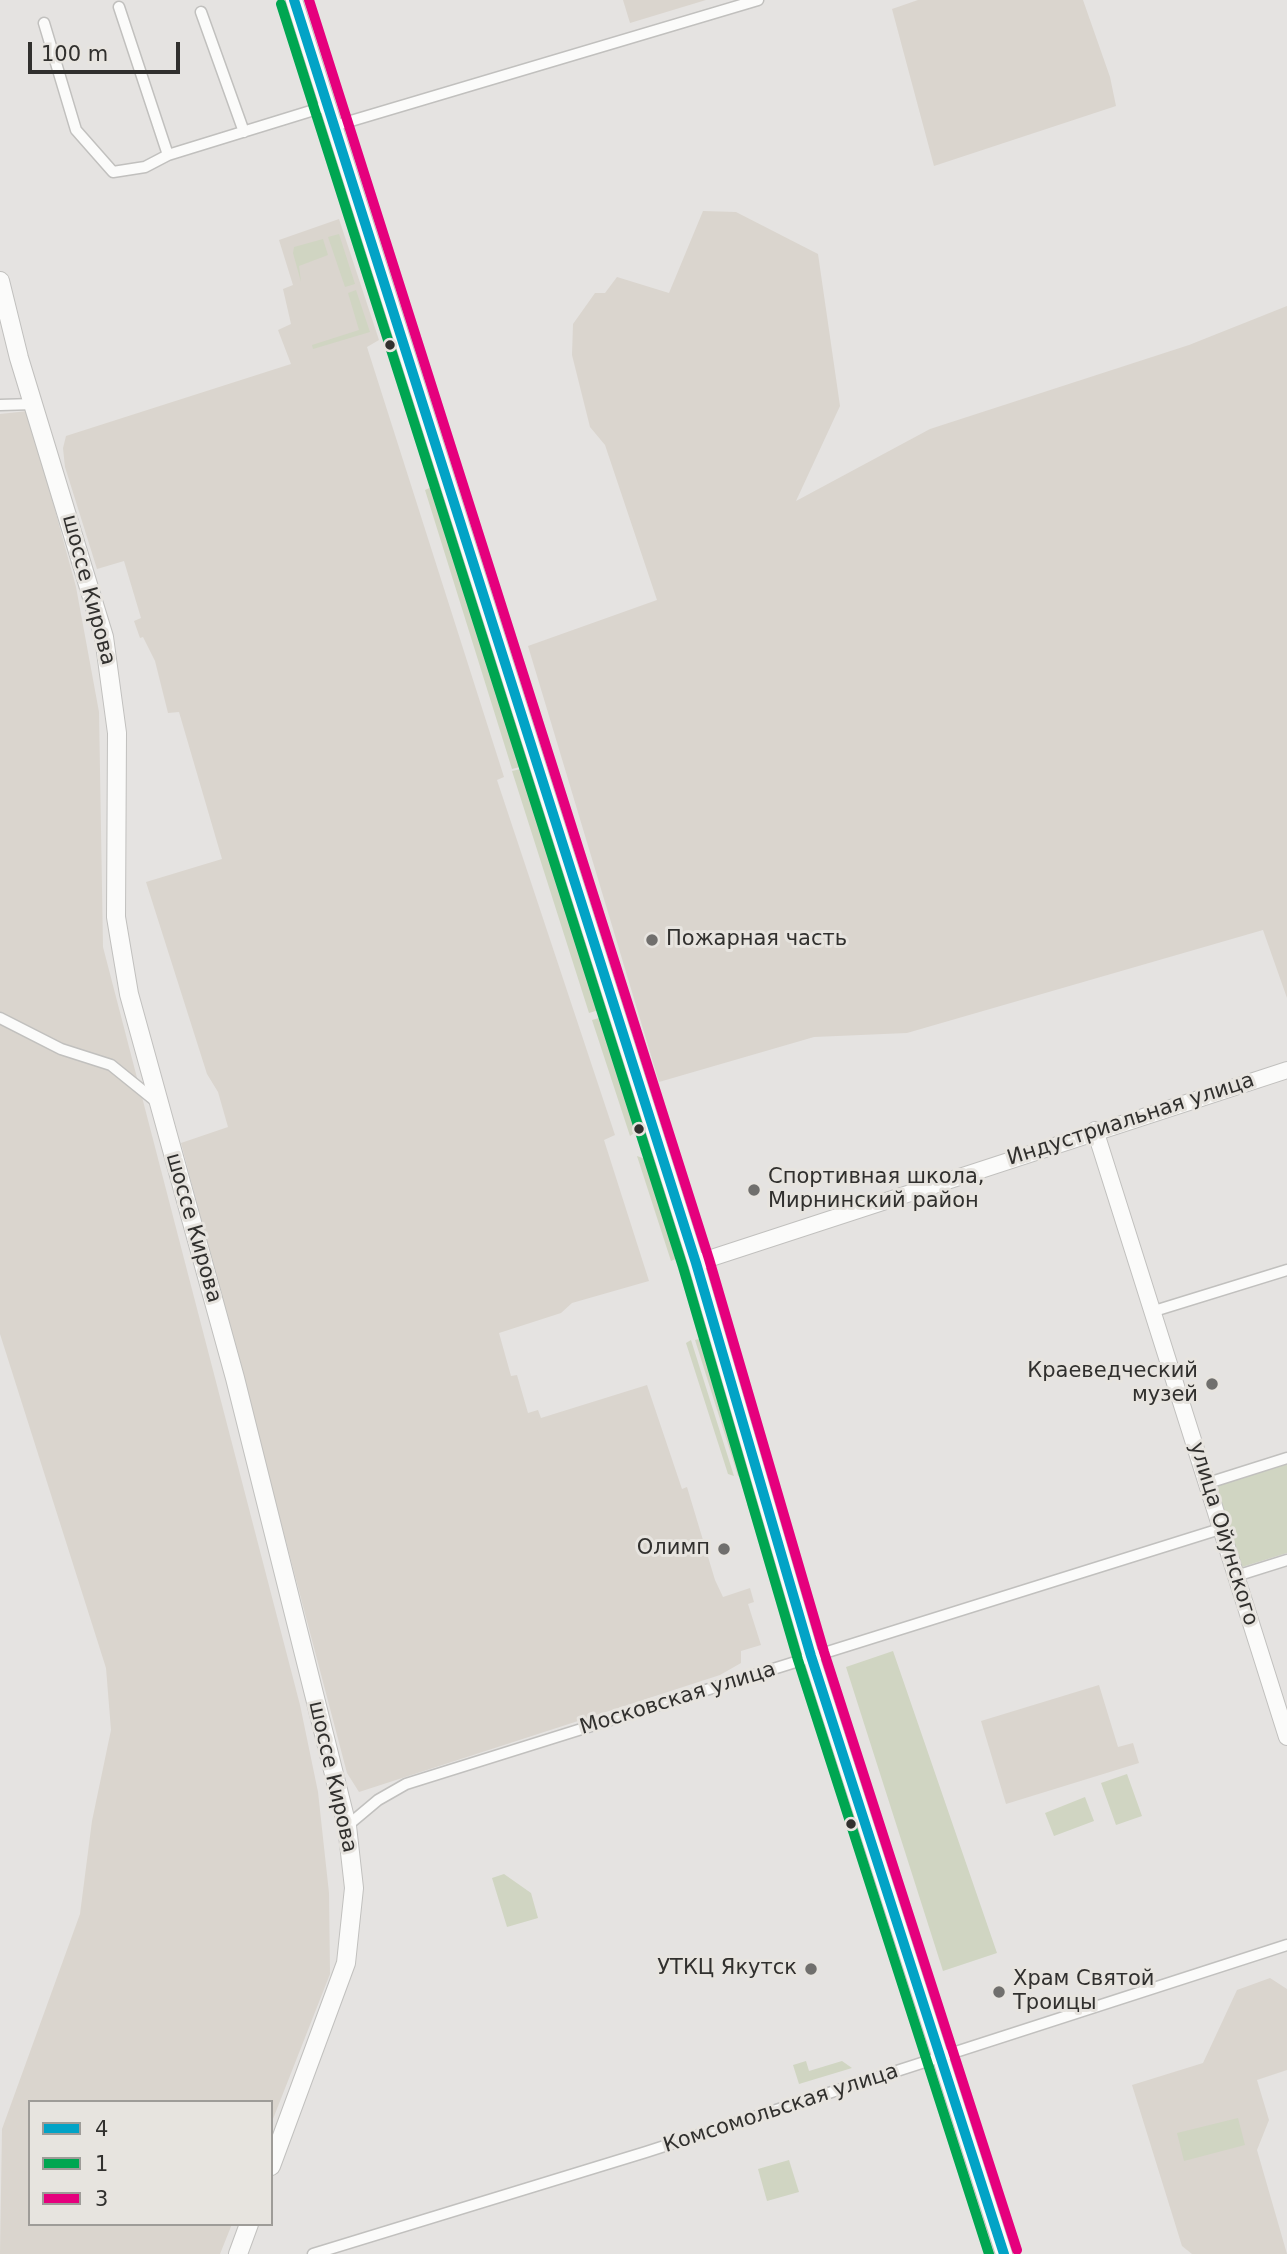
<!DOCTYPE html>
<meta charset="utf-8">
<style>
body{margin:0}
#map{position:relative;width:1287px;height:2254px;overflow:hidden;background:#e5e3e1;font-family:"DejaVu Sans",sans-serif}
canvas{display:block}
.legend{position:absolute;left:28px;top:2100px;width:245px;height:126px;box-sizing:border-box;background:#e7e4df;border:2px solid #9e9c98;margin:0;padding:9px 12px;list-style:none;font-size:21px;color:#31302e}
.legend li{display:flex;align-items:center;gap:14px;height:35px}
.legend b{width:35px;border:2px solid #9e9c98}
.scale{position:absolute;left:28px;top:42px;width:152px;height:32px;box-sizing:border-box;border:4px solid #31302e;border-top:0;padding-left:9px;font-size:21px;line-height:24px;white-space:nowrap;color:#31302e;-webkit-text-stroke:5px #e7e4df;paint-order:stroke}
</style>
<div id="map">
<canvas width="1287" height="2254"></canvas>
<ul class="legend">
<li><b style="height:9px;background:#02a3c6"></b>4</li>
<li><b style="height:9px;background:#00a651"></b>1</li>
<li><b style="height:9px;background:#e5007d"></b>3</li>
</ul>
<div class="scale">100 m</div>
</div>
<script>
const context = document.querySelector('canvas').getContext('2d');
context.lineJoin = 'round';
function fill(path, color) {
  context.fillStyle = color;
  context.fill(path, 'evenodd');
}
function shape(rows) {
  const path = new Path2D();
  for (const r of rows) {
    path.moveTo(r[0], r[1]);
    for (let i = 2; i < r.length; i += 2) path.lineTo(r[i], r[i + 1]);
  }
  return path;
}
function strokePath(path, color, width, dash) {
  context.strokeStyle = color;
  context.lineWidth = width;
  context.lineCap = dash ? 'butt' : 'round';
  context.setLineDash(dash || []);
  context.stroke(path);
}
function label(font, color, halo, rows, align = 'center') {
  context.font = font + ' "DejaVu Sans",sans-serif';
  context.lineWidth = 6;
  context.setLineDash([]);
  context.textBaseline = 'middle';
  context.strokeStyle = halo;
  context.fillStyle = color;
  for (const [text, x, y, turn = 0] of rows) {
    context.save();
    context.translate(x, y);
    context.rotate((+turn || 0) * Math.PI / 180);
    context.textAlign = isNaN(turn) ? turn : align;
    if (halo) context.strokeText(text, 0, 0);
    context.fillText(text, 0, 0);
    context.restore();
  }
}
const built = shape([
 [623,0,706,0,630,23],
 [918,0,1083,0,1110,77,1116,106,934,166,892,9],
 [703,211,736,212,818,254,840,406,796,501,930,429,1189,345,1287,306,1287,998,1263,930,907,1033,814,1037,659,1082,528,646,657,600,605,445,590,427,572,355,573,324,595,293,605,293,617,277,669,293],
 [339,219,379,340,367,347,504,777,497,780,615,1135,604,1140,649,1281,572,1303,561,1313,499,1333,511,1376,517,1375,528,1413,538,1410,541,1418,647,1385,682,1489,687,1487,715,1580,723,1597,750,1588,754,1602,748,1604,761,1645,741,1651,741,1663,720,1675,359,1792,347,1773,181,1143,228,1127,218,1092,207,1074,146,882,222,859,179,712,168,713,155,661,143,637,140,638,134,621,141,618,124,561,97,569,65,467,63,448,66,436,291,364,278,330,291,324,283,289,293,285,279,240],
 [28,411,76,587,99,712,103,947,300,1705,318,1792,329,1893,330,1974,271,2124,271,2102,30,2102,30,2224,232,2224,220,2254,0,2254,2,2129,80,1914,92,1821,111,1730,106,1668,0,1334,0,414],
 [1099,1685,1118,1747,1133,1743,1139,1763,1006,1804,981,1721],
 [1270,1978,1287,1989,1287,2070,1257,2080,1269,2120,1257,2150,1287,2254,1192,2254,1182,2246,1132,2085,1203,2063,1237,1990]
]);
const green = shape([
 [339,234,355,284,345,287,328,237],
 [323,239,328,255,299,266,301,282,293,253,294,247],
 [356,290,370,332,313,349,312,345,359,330,348,293],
 [436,485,446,521,524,766,512,769,425,490],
 [525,768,602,1009,589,1013,512,771],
 [603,1017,638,1123,637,1131,630,1136,592,1020],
 [637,1156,648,1160,680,1257,671,1261],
 [707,1337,756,1487,738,1476,695,1340],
 [691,1340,734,1476,728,1474,686,1343],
 [1287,1461,1287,1553,1242,1567,1216,1484],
 [775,1482,820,1637,815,1638,768,1484],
 [758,1500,802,1641,795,1650,747,1504],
 [893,1651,997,1953,943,1971,846,1667],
 [1127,1774,1142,1816,1116,1825,1101,1783],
 [1085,1797,1094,1821,1054,1836,1045,1813],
 [504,1874,531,1893,538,1918,507,1927,492,1878],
 [806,2061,809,2071,842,2061,852,2068,799,2084,793,2065],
 [1238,2118,1245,2145,1184,2161,1177,2133],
 [789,2160,799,2192,767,2201,758,2169]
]);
const minor = shape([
 [119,7,168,155],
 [201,12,244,132],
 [44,23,76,130,113,172,145,167,168,155,327,106],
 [334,126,758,0],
 [0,405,34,404],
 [0,1018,61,1049,111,1065,158,1103],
 [1151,1312,1287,1270],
 [1208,1483,1287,1458],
 [1236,1576,1287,1560],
 [347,1826,378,1800,406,1784,1220,1529],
 [313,2254,646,2152,1287,1945]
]);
const secondary = shape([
 [294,0,696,1263,811,1656,1004,2254],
 [1095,1130,1287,1737],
 [696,1263,1287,1070]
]);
const primary = shape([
 [0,281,19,358,104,637,117,733,116,917,129,994,235,1378,347,1826,354,1888,346,1963,271,2166],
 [238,2254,249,2224]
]);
const bus1 = shape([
 [294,0,696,1263,811,1656,1004,2254]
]);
const bus2 = shape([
 [281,4,683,1267,798,1660,989,2254]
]);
const bus3 = shape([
 [309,0,709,1259,824,1652,1017,2250]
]);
const markers = [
 [390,345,6,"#31302e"],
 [652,940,7,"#706f6d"],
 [639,1129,6,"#31302e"],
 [754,1190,7,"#706f6d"],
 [1212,1384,7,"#706f6d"],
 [724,1549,7,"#706f6d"],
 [851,1824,6,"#31302e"],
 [811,1969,7,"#706f6d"],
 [999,1992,7,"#706f6d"]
];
const streetNames = [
 ["шоссе Кирова",88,590,75],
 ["Индустриальная улица",1131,1120,-18],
 ["шоссе Кирова",193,1228,74],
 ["улица Ойунского",1223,1534,73],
 ["Московская улица",678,1699,-17],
 ["шоссе Кирова",332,1777,77],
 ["Комсомольская улица",781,2109,-18]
];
const poiNames = [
 ["Пожарная часть",666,940],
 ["Спортивная школа,",768,1178],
 ["Мирнинский район",768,1202],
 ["Краеведческий",1198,1372,"right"],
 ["музей",1198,1396,"right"],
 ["Олимп",710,1549,"right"],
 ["УТКЦ Якутск",797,1969,"right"],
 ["Храм Святой",1013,1980],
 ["Троицы",1013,2004]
];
fill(built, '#dad5ce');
fill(green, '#d0d5c2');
strokePath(minor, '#c1c0be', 13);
strokePath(secondary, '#c1c0be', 18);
strokePath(primary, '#c1c0be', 20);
strokePath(minor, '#fbfbfa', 10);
strokePath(secondary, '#fbfbfa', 16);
strokePath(primary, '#fbfbfa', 18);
strokePath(bus1, '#02a3c6', 10);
strokePath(bus2, '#00a651', 10);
strokePath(bus3, '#e5007d', 10);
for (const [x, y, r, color] of markers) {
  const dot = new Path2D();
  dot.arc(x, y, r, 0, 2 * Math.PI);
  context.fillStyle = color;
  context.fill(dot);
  strokePath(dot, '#e7e4df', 2.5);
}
label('21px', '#31302e', '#e7e4df', streetNames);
label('21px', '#31302e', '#e7e4df', poiNames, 'left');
</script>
